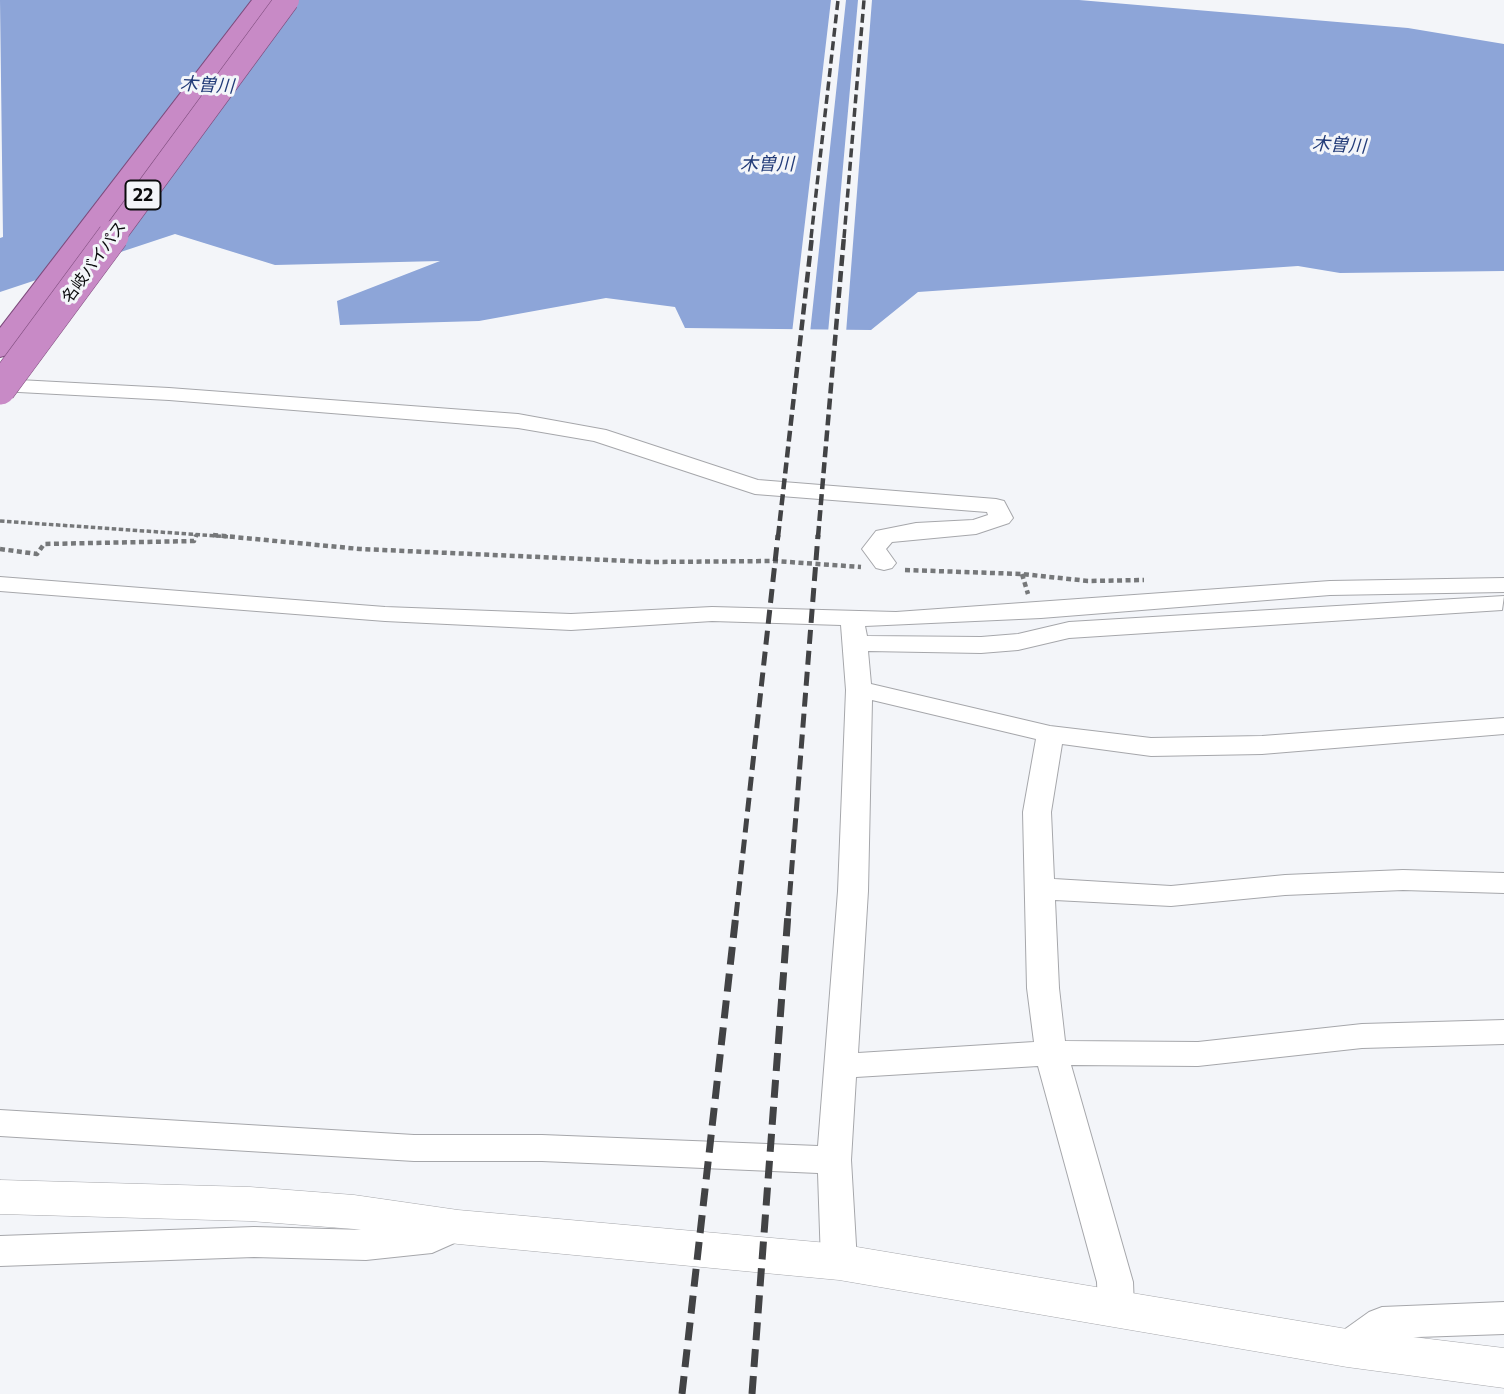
<!DOCTYPE html>
<meta charset="utf-8">
<style>
body{margin:0}
canvas{display:block;background:#f3f5f9}
</style>
<canvas width="1504" height="1394"></canvas>
<script>
const context = document.querySelector('canvas').getContext('2d');
context.lineJoin = 'round';
function fill(path, color) {
  context.fillStyle = color;
  context.fill(path, 'evenodd');
}
function shape(rows) {
  const path = new Path2D();
  for (const r of rows) {
    path.moveTo(r[0], r[1]);
    for (let i = 2; i < r.length; i += 2) path.lineTo(r[i], r[i + 1]);
  }
  return path;
}
function strokePath(path, color, width, dash) {
  context.strokeStyle = color;
  context.lineWidth = width;
  context.lineCap = dash ? 'butt' : 'round';
  context.setLineDash(dash || []);
  context.stroke(path);
}
function label(font, color, halo, rows, align = 'center') {
  context.font = font + ' Commissioner,"Noto Sans JP",sans-serif';
  context.lineWidth = 6;
  context.setLineDash([]);
  context.textBaseline = 'middle';
  context.strokeStyle = halo;
  context.fillStyle = color;
  for (const [text, x, y, turn = 0] of rows) {
    context.save();
    context.translate(x, y);
    context.rotate((+turn || 0) * Math.PI / 180);
    context.textAlign = isNaN(turn) ? turn : align;
    if (halo) context.strokeText(text, 0, 0);
    context.fillText(text, 0, 0);
    context.restore();
  }
}
const water = shape([
 [0,0,1079,0,1408,28,1504,44,1504,271,1340,273,1298,266,918,292,871,330,685,328,675,307,606,298,479,321,340,325,337,301,440,261,275,265,175,234,0,292,0,238,3,237]
]);
const pier = shape([
 [831,0,846,0,810,333,792,333],
 [858,0,872,0,846,333,828,333]
]);
const pathFar1 = shape([
 [0,521,232,537],
 [196,537,197,534]
]);
const path = shape([
 [213,535,360,549,652,562,774,561,861,567],
 [0,549,37,554,44,544,194,541,196,535],
 [905,570,1022,574,1088,581,1144,580],
 [1022,574,1028,594]
]);
const minor = shape([
 [0,379,169,388,518,414,606,430,758,480,996,499,1004,501,1013,518,1009,523,976,534,892,542,886,549,896,563,892,568,884,570,876,568,862,549,876,531,916,523,973,520,988,515,987,512,755,494,594,441,518,428,169,400,0,391,0,379],
 [0,577,385,607,571,614,712,607,896,612,1330,581,1504,578,1504,592,1330,595,1041,618,865,626,867,636,981,637,1018,634,1069,622,1504,596,1502,610,1069,638,1018,650,981,653,868,651,871,684,1050,726,1151,738,1262,736,1504,718,1504,734,1262,754,1151,756,1062,744,1051,812,1054,879,1171,886,1285,875,1403,870,1504,873,1504,893,1403,890,1285,895,1171,906,1055,900,1059,988,1065,1041,1198,1042,1362,1024,1504,1020,1504,1044,1362,1048,1198,1066,1071,1065,1133,1282,1134,1308,1129,1319,1116,1323,1103,1319,1098,1308,1097,1282,1038,1066,856,1077,851,1160,857,1262,852,1272,839,1277,826,1272,821,1262,818,1173,542,1161,414,1161,0,1136,0,1110,414,1135,542,1135,818,1146,838,891,846,690,841,625,712,621,571,630,385,621,0,591,0,577],
 [872,700,1036,739,1023,812,1027,988,1034,1042,858,1053,868,891,872,700],
 [456,1213,468,1217,473,1227,468,1237,432,1253,366,1260,254,1257,0,1266,0,1236,254,1227,366,1230,428,1224,456,1213],
 [1504,1302,1504,1334,1389,1338,1360,1359,1347,1364,1334,1359,1329,1348,1334,1337,1369,1312,1382,1307,1504,1302]
]);
const tertiary = shape([
 [0,1180,250,1187,354,1195,458,1210,839,1244,1347,1329,1504,1348,1504,1388,1347,1367,839,1280,458,1244,354,1229,250,1221,0,1214,0,1180]
]);
const trunk = shape([
 [252,0,274,0,11,354,0,357,0,328,252,0]
]);
const railFar3 = shape([
 [811,238,838,0],
 [844,238,864,0]
]);
const railFar2 = shape([
 [778,537,812,236],
 [818,537,844,236]
]);
const railFar1 = shape([
 [736,916,778,535],
 [788,916,818,535]
]);
const rail = shape([
 [682,1394,736,914],
 [752,1394,788,914]
]);
const trunkBridgeFar1 = shape([
 [112,238,287,0]
]);
const trunkBridge = shape([
 [0,389,113,236]
]);
const farStreetnames = [
 ["名岐バイパス",94,262,-54]
];
const farWaternames = [
 ["木曽川",207,85,3],
 ["木曽川",1339,145,3],
 ["木曽川",767,164]
];
const shields = [
 [143,195,35]
];
const shieldNames = [
 ["22",143,195]
];
fill(water, '#8da5d8');
fill(pier, '#f3f5f9');
strokePath(minor, '#a6a7ab', 2);
strokePath(tertiary, '#a6a7ab', 1);
strokePath(trunk, '#7d4b7c', 2);
strokePath(pathFar1, '#76787a', 3.5, [4.5, 2.5]);
strokePath(path, '#76787a', 4.5, [5, 3.5]);
fill(minor, '#fff');
fill(tertiary, '#fff');
fill(trunk, '#c88ac6');
strokePath(railFar3, '#424345', 3.5, [9, 4.5]);
strokePath(railFar2, '#424345', 4.5, [11, 5]);
strokePath(railFar1, '#424345', 5, [14, 7]);
strokePath(rail, '#424345', 7, [18, 9]);
strokePath(trunkBridgeFar1, '#7d4b7c', 25, []);
strokePath(trunkBridge, '#7d4b7c', 32, []);
strokePath(trunkBridgeFar1, '#c88ac6', 24);
strokePath(trunkBridge, '#c88ac6', 31);
label('16px', '#0b0c0d', '#f3f5f9', farStreetnames);
label('italic 18px', '#233c79', '#f3f5f9', farWaternames);
for (const [x, y, w] of shields) {
  const box = new Path2D();
  box.roundRect(x - w / 2, y - 14.5, w, 29, 5);
  context.fillStyle = '#f3f5f9';
  context.fill(box);
  strokePath(box, '#0b0c0d', 2);
}
label('bold 18px', '#0b0c0d', null, shieldNames);
</script>
